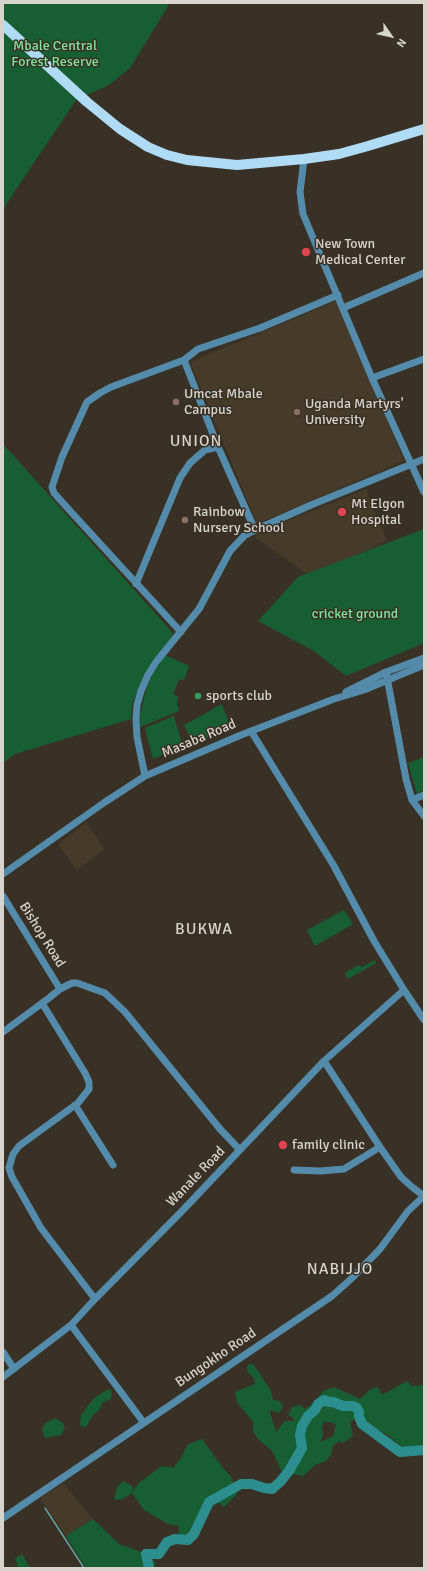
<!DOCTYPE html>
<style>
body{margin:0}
#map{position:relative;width:427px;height:1571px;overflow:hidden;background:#393125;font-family:Signika,sans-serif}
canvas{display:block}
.frame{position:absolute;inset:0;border:4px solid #d8d3cc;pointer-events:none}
.north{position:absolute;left:371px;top:16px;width:40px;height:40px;-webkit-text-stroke:3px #393125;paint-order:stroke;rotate:124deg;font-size:11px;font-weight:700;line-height:16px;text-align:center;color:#d8d3cc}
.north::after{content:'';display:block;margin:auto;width:14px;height:18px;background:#d8d3cc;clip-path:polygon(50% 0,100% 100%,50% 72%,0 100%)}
</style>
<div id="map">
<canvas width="427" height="1571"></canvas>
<div class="frame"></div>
<div class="north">N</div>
</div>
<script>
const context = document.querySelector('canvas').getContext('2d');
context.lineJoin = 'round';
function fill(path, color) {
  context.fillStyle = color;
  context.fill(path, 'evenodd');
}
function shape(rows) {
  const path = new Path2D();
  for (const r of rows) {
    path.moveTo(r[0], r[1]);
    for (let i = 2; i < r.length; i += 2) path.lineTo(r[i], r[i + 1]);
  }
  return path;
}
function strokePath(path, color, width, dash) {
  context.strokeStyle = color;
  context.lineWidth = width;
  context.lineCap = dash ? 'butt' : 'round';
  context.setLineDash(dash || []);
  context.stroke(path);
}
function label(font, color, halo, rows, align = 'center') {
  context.font = font + ' Signika,sans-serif';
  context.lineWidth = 3;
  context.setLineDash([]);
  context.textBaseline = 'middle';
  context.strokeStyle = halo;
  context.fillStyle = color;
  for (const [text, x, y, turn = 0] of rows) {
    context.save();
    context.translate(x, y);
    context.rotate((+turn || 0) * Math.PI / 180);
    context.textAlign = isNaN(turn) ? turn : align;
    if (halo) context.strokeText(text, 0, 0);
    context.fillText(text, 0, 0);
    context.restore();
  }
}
const built = shape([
 [338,300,404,461,257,524,190,362],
 [366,489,387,541,310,576,256,538,254,534],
 [86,823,105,849,77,870,58,844],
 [63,1483,93,1519,66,1536,41,1500,42,1497]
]);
const green = shape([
 [3,3,170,3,130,68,109,85,76,100,3,209],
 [3,444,173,633,172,637,153,660,141,683,132,704,131,719,15,754,3,763],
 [424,529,424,643,346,676,314,651,258,621,298,577],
 [165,655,189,666,184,680,179,679,173,694,178,697,177,702,179,711,140,727,140,715,146,690,153,673],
 [222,704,231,729,193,744,184,725],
 [174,716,183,747,153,759,145,728],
 [424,757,424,790,417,794,408,763],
 [344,910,353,924,315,946,307,930],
 [375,960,376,963,348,979,345,973,358,965,362,967],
 [248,1364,254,1365,271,1391,273,1400,280,1401,283,1407,279,1413,271,1410,270,1413,276,1432,285,1421,294,1421,293,1418,288,1415,292,1407,300,1405,305,1409,315,1402,323,1391,334,1387,360,1399,371,1389,378,1387,382,1395,407,1381,412,1386,424,1385,424,1453,405,1450,388,1435,357,1418,350,1422,353,1436,343,1443,339,1441,332,1447,332,1453,326,1461,315,1465,303,1476,282,1472,272,1451,259,1440,253,1432,253,1422,237,1402,235,1392,255,1384,254,1379,247,1371],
 [324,1421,336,1424,333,1436,320,1442,323,1436,322,1428],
 [108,1389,112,1391,111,1399,102,1403,100,1409,93,1415,86,1427,80,1426,81,1415,94,1398],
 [55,1418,63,1423,65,1428,61,1435,45,1438,42,1430,45,1423],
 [202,1439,223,1468,232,1478,237,1494,224,1507,219,1503,211,1503,194,1523,192,1541,178,1543,179,1526,168,1524,144,1510,132,1493,123,1499,114,1500,117,1487,124,1481,133,1487,132,1492,140,1482,162,1466,173,1468,181,1458,188,1444],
 [93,1519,119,1544,147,1554,156,1563,154,1568,86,1568,66,1536],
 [22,1554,30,1568,15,1568,18,1566,15,1559]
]);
const stream = shape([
 [45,1508,84,1568]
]);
const river = shape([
 [149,1568,146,1554,159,1554,167,1542,175,1539,188,1540,194,1534,209,1502,241,1484,252,1484,264,1488,272,1489,280,1482,289,1471,302,1448,300,1435,302,1426,308,1416,315,1410,318,1404,324,1400,329,1402,333,1402,343,1406,353,1406,357,1408,359,1412,359,1416,362,1424,400,1452,424,1450]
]);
const minor = shape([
 [304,159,300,192,303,214,372,378,424,492],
 [343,308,424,273],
 [372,378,424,359],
 [255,530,218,447,184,360,198,349,260,328,338,295],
 [136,584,180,478,190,463,205,450,218,447],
 [181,632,72,513,54,493,52,487,62,457,87,402,100,393,111,387,184,360],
 [386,672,406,779,412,800,424,816],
 [346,692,386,672,424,658],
 [251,731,334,866,374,941,404,990,424,1020],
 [145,776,137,737,136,719,137,705,141,691,148,675,156,662,199,609,230,551,244,536,255,530,311,505,424,459],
 [412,800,424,795],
 [3,874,105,802,145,776,241,735,334,699,364,690,424,665],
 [3,896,60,989],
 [42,1003,85,1073,89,1082,89,1089,78,1103,19,1146,13,1154,9,1168,12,1177,41,1228,95,1299],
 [3,1032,49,998,60,989,72,983,77,983,105,993,125,1012,220,1129,240,1150],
 [324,1061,380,1147,401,1177,412,1187,424,1196],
 [75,1105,113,1165],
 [294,1170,321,1171,344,1169,380,1147],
 [71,1325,144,1423],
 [3,1352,14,1369],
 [3,1377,71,1325,95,1299,184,1209,324,1061,404,990],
 [3,1518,332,1296,351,1279,380,1249,408,1211,424,1196]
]);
const major = shape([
 [3,25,87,102,120,129,148,147,167,155,187,160,237,165,304,159,339,154,368,146,424,129]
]);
const markers = [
 [306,252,5,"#e0444e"],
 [176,402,4,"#8d6e63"],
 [297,412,4,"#8d6e63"],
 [342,512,5,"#e0444e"],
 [185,520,4,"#8d6e63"],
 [198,696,4,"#2e9e5b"],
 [283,1145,5,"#e0444e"]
];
const parkNames = [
 ["Mbale Central",55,46],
 ["Forest Reserve",55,62],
 ["cricket ground",355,614]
];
const poiNames = [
 ["New Town",315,244],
 ["Medical Center",315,260],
 ["Umcat Mbale",184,394],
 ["Campus",184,410],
 ["Uganda Martyrs'",305,404],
 ["University",305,420],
 ["Mt Elgon",351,504],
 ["Hospital",351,520],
 ["Rainbow",193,512],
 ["Nursery School",193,528],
 ["sports club",206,696],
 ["family clinic",292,1145]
];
const streetNames = [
 ["Masaba Road",199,739,-23],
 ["Bishop Road",42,935,58],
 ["Wanale Road",196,1177,-46],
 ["Bungokho Road",216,1358,-34]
];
const quarterNames = [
 ["UNION",196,442],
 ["BUKWA",204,930],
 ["NABIJJO",340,1270]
];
fill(built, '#463a29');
fill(green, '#175f33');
strokePath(stream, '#60a3a2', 1.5);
strokePath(river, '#2d8e90', 10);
strokePath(minor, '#548bab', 7);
strokePath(major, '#b0dbf5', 10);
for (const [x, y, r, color] of markers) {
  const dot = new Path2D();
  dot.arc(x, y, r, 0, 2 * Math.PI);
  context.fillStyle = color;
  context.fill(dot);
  strokePath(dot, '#393125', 1.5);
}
label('14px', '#7fe59d', '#393125', parkNames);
label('14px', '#d8d3cc', '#393125', poiNames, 'left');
label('14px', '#d8d3cc', '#393125', streetNames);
context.letterSpacing = '1px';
label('16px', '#d8d3cc', '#393125', quarterNames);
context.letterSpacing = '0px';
</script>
